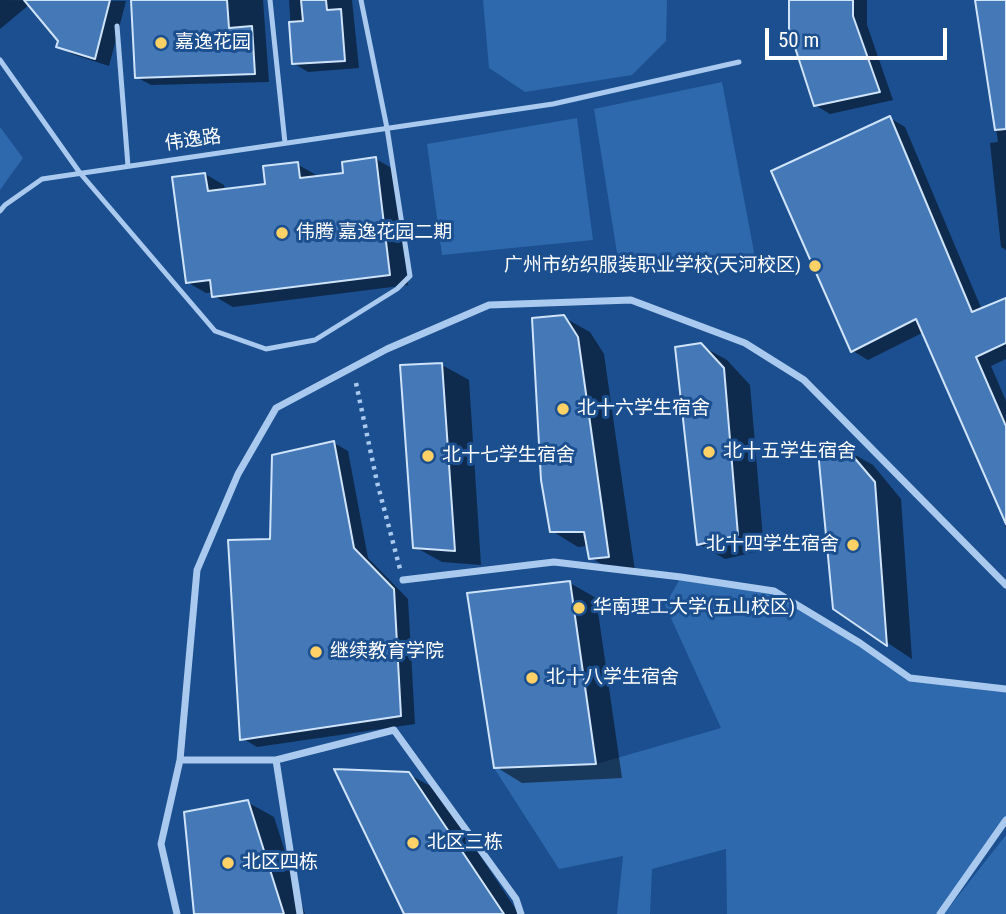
<!DOCTYPE html>
<meta charset="utf-8">
<style>
body{margin:0}
#map{position:relative;width:1006px;height:914px;overflow:hidden;background:#1b4f8f;font-family:"Roboto Condensed",sans-serif}
canvas{display:block}
.scale{position:absolute;left:765px;top:28px;width:182px;height:32px;box-sizing:border-box;border:4px solid #fff;border-top:0;padding-left:9px;font-size:21px;line-height:24px;white-space:nowrap;color:#fff;-webkit-text-stroke:5px #1b4f8f;paint-order:stroke}
</style>
<div id="map">
<canvas width="1006" height="914"></canvas>
<div class="scale">50 m</div>
</div>
<script>
const context = document.querySelector('canvas').getContext('2d');
context.lineJoin = 'round';
function fill(path, color) {
  context.fillStyle = color;
  context.fill(path, 'evenodd');
}
function shape(rows) {
  const path = new Path2D();
  for (const r of rows) {
    path.moveTo(r[0], r[1]);
    for (let i = 2; i < r.length; i += 2) path.lineTo(r[i], r[i + 1]);
  }
  return path;
}
function strokePath(path, color, width, dash) {
  context.strokeStyle = color;
  context.lineWidth = width;
  context.lineCap = dash ? 'butt' : 'round';
  context.setLineDash(dash || []);
  context.stroke(path);
}
function label(font, color, halo, rows, align = 'center') {
  context.font = font + ' "Roboto Condensed","Noto Sans SC",sans-serif';
  context.lineWidth = 6;
  context.setLineDash([]);
  context.textBaseline = 'middle';
  context.strokeStyle = halo;
  context.fillStyle = color;
  for (const [text, x, y, turn = 0] of rows) {
    context.save();
    context.translate(x, y);
    context.rotate((+turn || 0) * Math.PI / 180);
    context.textAlign = isNaN(turn) ? turn : align;
    if (halo) context.strokeText(text, 0, 0);
    context.fillText(text, 0, 0);
    context.restore();
  }
}
const green = shape([
 [483,0,667,0,666,41,632,75,525,92,489,68],
 [722,82,757,268,618,259,594,109],
 [577,118,593,240,442,255,427,144],
 [0,127,23,158,0,190],
 [681,577,774,591,910,678,1006,690,1006,820,940,914,727,914,726,849,652,869,650,914,617,914,623,856,559,869,494,768,596,764,721,728,665,605],
 [1006,835,1006,914,944,914]
]);
const shadow = shape([
 [0,0,126,1,109,66,72,54,58,46,60,41,30,4,0,29],
 [132,0,263,0,269,82,151,85,136,77],
 [289,0,352,0,359,68,308,72,293,63],
 [791,0,867,0,867,25,893,100,830,114,815,105],
 [977,0,1006,0,1006,250,1001,247,990,143,998,142],
 [890,118,905,127,982,310,1006,300,1006,359,991,366,1006,401,1006,501,924,332,868,360,853,351],
 [376,159,395,170,408,285,233,307,214,296,213,292,206,293,187,282,205,174,224,185,225,191,267,186,297,164,316,175,317,178,345,175],
 [563,317,590,332,604,354,635,571,617,573,591,558,589,546,578,547,552,531],
 [700,345,727,360,750,385,764,550,725,559,699,544],
 [442,365,469,380,481,565,442,562,415,547],
 [334,443,348,451,368,558,408,599,415,724,257,747,242,738,272,541],
 [846,450,873,465,901,499,912,659,835,608],
 [570,583,596,598,622,778,522,783,496,767],
 [408,774,436,789,519,914,405,914],
 [247,802,274,817,305,914,195,914]
]);
const building = shape([
 [24,0,110,0,95,59,56,47,58,41,24,0],
 [131,0,227,0,229,28,252,26,255,74,135,78,131,0],
 [301,0,326,0,327,10,341,9,345,61,292,64,289,22,303,21,301,0],
 [789,0,853,0,853,16,880,92,814,106,789,29,789,0],
 [975,0,1006,0,1006,129,995,130,975,0],
 [890,116,972,312,1006,298,1006,343,976,357,1006,426,1006,524,916,319,851,352,771,171,890,116],
 [376,157,390,275,212,297,210,280,186,283,172,177,205,173,208,191,265,184,263,166,298,162,300,178,343,173,342,162,376,157],
 [564,315,578,337,609,557,589,559,584,532,550,532,541,480,532,318,564,315],
 [701,343,724,368,738,535,697,545,675,347,701,343],
 [442,363,455,551,413,548,400,365,442,363],
 [334,441,354,548,394,589,401,716,240,740,228,540,270,539,272,455,334,441],
 [846,448,875,482,887,646,833,609,818,451,846,448],
 [570,581,596,764,494,768,467,593,570,581],
 [334,769,409,772,504,914,404,914,334,769],
 [248,800,284,914,194,914,184,812,248,800]
]);
const path = shape([
 [356,383,377,482,400,569]
]);
const lane = shape([
 [270,0,285,143],
 [117,26,128,166],
 [0,60,80,173,215,331,266,349,315,340,397,289,410,276,387,128,361,0],
 [0,211,5,205,42,179,553,104,739,62]
]);
const street = shape([
 [403,580,554,562,681,577,774,591,860,643,910,678,1006,689],
 [180,760,276,760,300,914],
 [276,760,394,730,516,899,521,914],
 [177,914,161,844,180,760,197,570,238,474,276,408,387,349,489,305,631,300,745,343,804,380,1006,585],
 [940,914,1006,820]
]);
const markers = [
 [161,43,7,"#ffd166"],
 [282,233,7,"#ffd166"],
 [815,266,7,"#ffd166"],
 [563,409,7,"#ffd166"],
 [709,452,7,"#ffd166"],
 [428,456,7,"#ffd166"],
 [853,545,7,"#ffd166"],
 [579,608,7,"#ffd166"],
 [316,652,7,"#ffd166"],
 [532,678,7,"#ffd166"],
 [413,843,7,"#ffd166"],
 [228,863,7,"#ffd166"]
];
const poiNames = [
 ["嘉逸花园",175,43],
 ["伟腾 嘉逸花园二期",296,233],
 ["广州市纺织服装职业学校(天河校区)",801,266,"right"],
 ["北十六学生宿舍",577,409],
 ["北十五学生宿舍",723,452],
 ["北十七学生宿舍",442,456],
 ["北十四学生宿舍",839,545,"right"],
 ["华南理工大学(五山校区)",593,608],
 ["继续教育学院",330,652],
 ["北十八学生宿舍",546,678],
 ["北区三栋",427,843],
 ["北区四栋",242,863]
];
const streetNames = [
 ["伟逸路",193,141,-8]
];
fill(green, '#2e69ad');
fill(shadow, '#0007');
fill(building, '#4478b7');
strokePath(building, '#cfe3fa', 2);
strokePath(path, '#a9c9ee', 4.5, [3.5, 5]);
strokePath(lane, '#a9c9ee', 5);
strokePath(street, '#a9c9ee', 7);
for (const [x, y, r, color] of markers) {
  const dot = new Path2D();
  dot.arc(x, y, r, 0, 2 * Math.PI);
  context.fillStyle = color;
  context.fill(dot);
  strokePath(dot, '#1b4f8f', 2.5);
}
label('19px', '#fff', '#1b4f8f', poiNames, 'left');
label('19px', '#fff', '#1b4f8f', streetNames);
</script>
